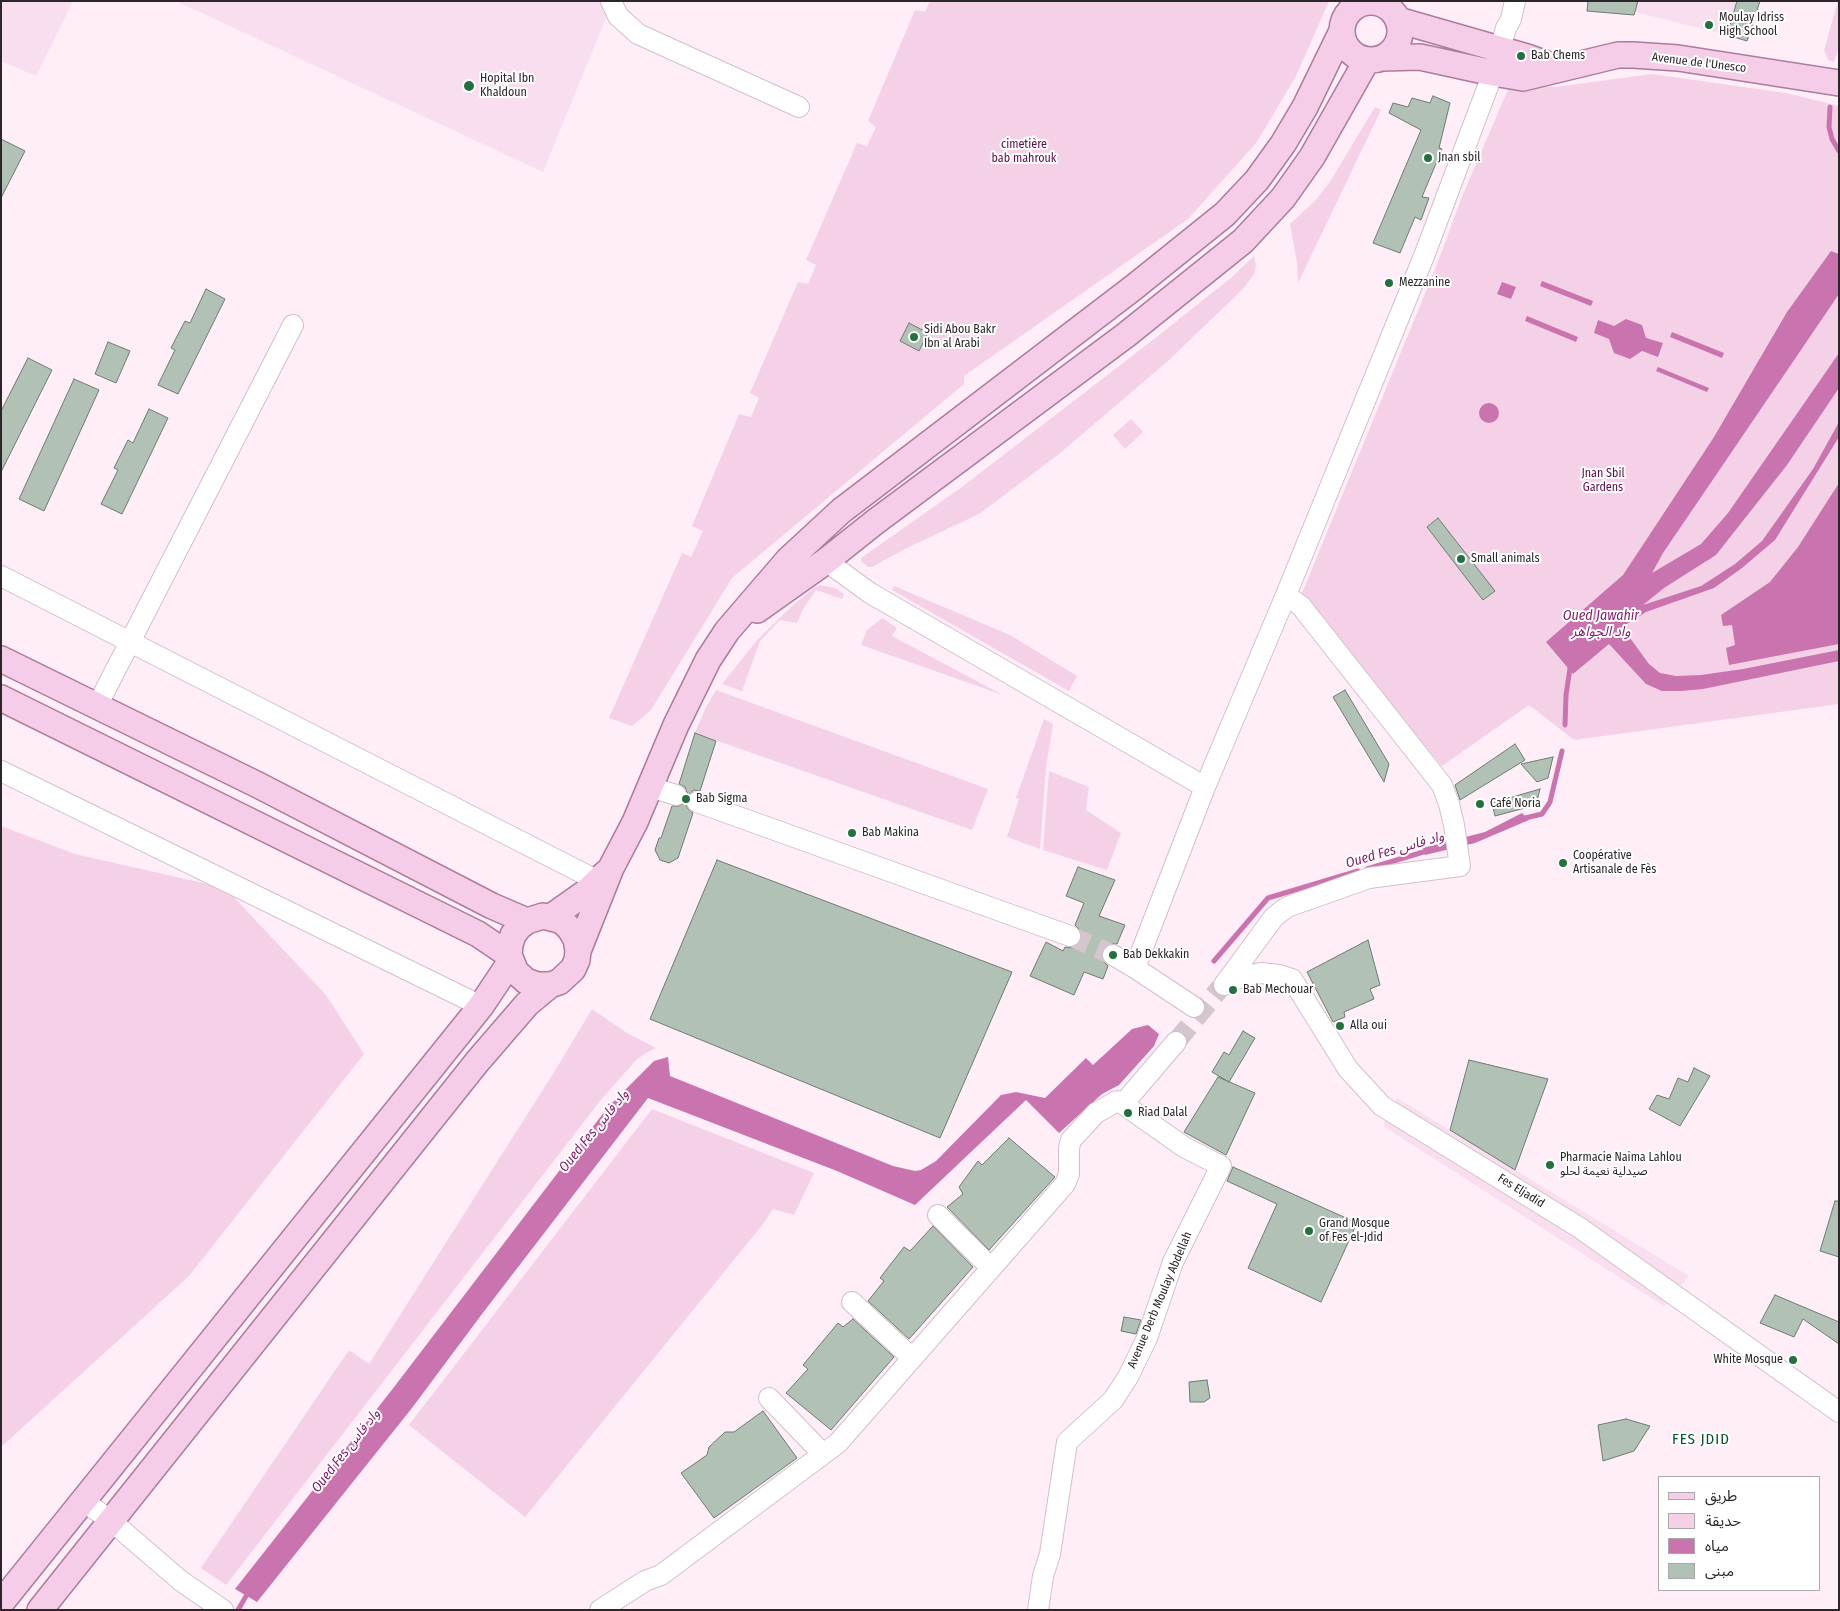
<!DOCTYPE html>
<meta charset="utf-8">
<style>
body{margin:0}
#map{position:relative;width:1840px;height:1611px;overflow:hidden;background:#ffedf8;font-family:"Fira Sans Condensed","Noto Sans Arabic",sans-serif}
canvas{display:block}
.frame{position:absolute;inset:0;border:2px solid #2c2529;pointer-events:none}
.legend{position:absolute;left:1658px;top:1476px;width:162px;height:115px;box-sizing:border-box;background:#fff;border:1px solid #aba8a9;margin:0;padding:6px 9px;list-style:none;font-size:15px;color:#2c2529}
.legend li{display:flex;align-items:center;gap:10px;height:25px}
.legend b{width:25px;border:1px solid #aba8a9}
</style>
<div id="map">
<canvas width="1840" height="1611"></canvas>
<div class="frame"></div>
<ul class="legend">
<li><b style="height:6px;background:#f5cde8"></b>طريق</li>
<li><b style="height:14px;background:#f5d1e8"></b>حديقة</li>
<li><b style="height:14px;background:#ca74af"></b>مياه</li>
<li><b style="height:14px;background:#b2c1b5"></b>مبنى</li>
</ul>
</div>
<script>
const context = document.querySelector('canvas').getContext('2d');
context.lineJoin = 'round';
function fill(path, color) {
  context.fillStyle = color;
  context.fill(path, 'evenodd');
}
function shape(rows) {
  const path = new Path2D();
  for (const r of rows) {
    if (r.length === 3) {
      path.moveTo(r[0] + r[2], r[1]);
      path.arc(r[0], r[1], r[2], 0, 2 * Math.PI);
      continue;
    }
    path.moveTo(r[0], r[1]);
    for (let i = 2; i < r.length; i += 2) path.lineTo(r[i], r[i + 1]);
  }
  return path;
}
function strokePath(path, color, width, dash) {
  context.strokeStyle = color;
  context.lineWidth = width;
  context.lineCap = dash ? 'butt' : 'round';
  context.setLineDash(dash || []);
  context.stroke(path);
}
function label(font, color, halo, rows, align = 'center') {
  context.font = font + ' "Fira Sans Condensed","Noto Sans Arabic",sans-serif';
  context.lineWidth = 4;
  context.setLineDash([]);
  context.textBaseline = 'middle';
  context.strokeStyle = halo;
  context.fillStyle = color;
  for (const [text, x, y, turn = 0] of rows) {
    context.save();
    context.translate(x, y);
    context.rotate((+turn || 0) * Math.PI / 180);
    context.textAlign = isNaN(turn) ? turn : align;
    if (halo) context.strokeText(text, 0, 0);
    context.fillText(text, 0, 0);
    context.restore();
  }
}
const built = shape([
 [1,1,73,1,36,76,1,61],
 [176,1,613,1,543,172],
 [1589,1,1737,1,1727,35,1635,12,1634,15,1586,11],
 [1397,1098,1689,1276,1664,1306,1383,1126]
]);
const green = shape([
 [930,1,1329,1,1296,76,1257,142,1188,219,964,376,964,384,732,578,651,710,632,726,609,718,682,553,691,557,703,531,692,526,739,414,751,417,759,398,750,393,798,282,808,284,816,265,806,260,857,143,867,146,876,127,868,121,915,10,925,12],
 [1838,1,1839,47,1834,62,1828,60,1824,50],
 [1652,74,1786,93,1839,106,1839,704,1574,740,1529,705,1442,766,1300,598,1438,262,1461,199,1510,85,1556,87],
 [1375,107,1381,110,1298,283,1297,263,1290,224,1316,200,1331,180],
 [1254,256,1256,266,1254,274,1244,288,1168,361,1059,454,979,514,909,547,872,567,868,567,861,561,861,558,962,487,1149,343,1232,277],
 [1131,419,1143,432,1125,449,1113,435],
 [820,585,835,588,844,594,842,599,816,590,803,609,797,623,780,620,760,641,742,691,722,684,758,639,792,606,814,588],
 [894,586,1010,635,1077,676,1069,691,892,590],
 [882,618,897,628,892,636,1003,695,861,645,867,630],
 [716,690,988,789,972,830,695,733,706,707],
 [1044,719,1053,724,1046,768,1040,849,1007,837,1019,799,1016,798],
 [1049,771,1089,787,1086,810,1121,833,1107,870,1043,850],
 [1,826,75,854,225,888,326,995,364,1054,189,1276,1,1447],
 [592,1009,627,1033,656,1048,646,1053,636,1060,600,1101,226,1585,201,1568,349,1350,369,1364,556,1069],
 [652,1109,814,1173,794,1215,773,1209,763,1224,525,1517,409,1425]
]);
const water = shape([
 [1831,251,1839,254,1839,294,1663,553,1652,573,1701,544,1728,513,1839,353,1839,388,1787,465,1716,555,1664,588,1643,605,1701,586,1735,564,1762,541,1813,469,1839,422,1839,437,1775,540,1742,568,1714,588,1646,612,1622,627,1649,664,1660,673,1676,676,1701,675,1743,669,1839,650,1839,661,1703,689,1681,691,1662,691,1646,684,1609,644,1573,674,1546,642,1623,575,1714,437,1787,312],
 [1542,281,1593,301,1591,306,1540,286],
 [1502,282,1516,287,1511,299,1497,294],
 [1527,316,1578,337,1576,342,1525,321],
 [1626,319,1642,325,1646,338,1663,343,1658,357,1642,351,1630,359,1614,353,1609,339,1594,333,1598,320,1614,326],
 [1672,332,1724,353,1722,358,1670,337],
 [1658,367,1709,388,1707,392,1656,371],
 [1489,413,10],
 [1839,483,1839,644,1729,665,1726,648,1735,645,1732,625,1723,626,1721,615,1770,582,1798,547],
 [1522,813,1529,820,1475,843,1425,855,1423,848,1485,832],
 [1148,1025,1159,1034,1154,1046,1119,1085,1102,1094,1059,1133,1026,1100,915,1205,837,1171,648,1098,482,1314,412,1408,257,1602,235,1589,391,1391,608,1107,654,1061,668,1057,670,1076,893,1166,915,1171,921,1170,936,1161,1001,1095,1016,1092,1045,1098,1086,1058,1093,1065,1132,1029]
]);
const stream = shape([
 [1830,107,1829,127,1832,139,1839,151],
 [1565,725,1566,695,1570,668,1572,664],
 [1521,819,1542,814,1550,802,1562,751],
 [1367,869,1430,850],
 [1214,961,1268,898,1358,871],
 [238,1610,249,1591]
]);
const building = shape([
 [1588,1,1638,1,1634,15,1587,11,1588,1],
 [1737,1,1760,1,1747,41,1727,35,1737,1],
 [1433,96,1450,103,1439,148,1442,149,1422,197,1429,198,1421,220,1415,217,1400,253,1373,243,1421,130,1389,113,1393,103,1408,107,1412,98,1430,103,1433,96],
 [1,139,25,151,1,198,1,139],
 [206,289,225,299,178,394,158,385,175,350,171,348,185,321,190,323,206,289],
 [909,323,928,333,919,351,900,341,909,323],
 [108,342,130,351,116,383,95,374,108,342],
 [28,358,52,370,1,472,1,411,28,358],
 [74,379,99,390,44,511,19,499,74,379],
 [149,409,168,418,122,514,101,504,118,470,114,468,128,440,133,443,149,409],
 [1438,518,1495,591,1483,600,1427,527,1438,518],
 [1345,690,1389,764,1384,782,1333,697,1345,690],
 [695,733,716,741,700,791,694,790,688,795,685,787,679,784,695,733],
 [1515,744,1525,760,1460,800,1455,785,1515,744],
 [1553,757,1548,778,1537,782,1521,764,1553,757],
 [1540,789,1536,805,1495,816,1492,803,1540,789],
 [685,802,688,809,693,813,678,858,669,863,660,860,655,850,659,838,661,838,672,806,679,806,685,802],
 [717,860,1012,972,940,1138,650,1019,717,860],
 [1078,867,1115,880,1099,916,1125,925,1117,944,1108,944,1103,949,1101,955,1102,960,1108,966,1103,979,1084,972,1074,995,1030,976,1046,942,1063,951,1065,947,1073,948,1077,945,1081,940,1082,933,1079,929,1075,925,1084,903,1066,896,1078,867],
 [1368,940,1380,985,1370,989,1374,999,1344,1012,1345,1017,1333,1022,1307,972,1368,940],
 [1243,1031,1255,1038,1229,1082,1212,1072,1224,1052,1229,1055,1243,1031],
 [1469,1060,1548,1079,1515,1170,1450,1130,1469,1060],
 [1694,1068,1710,1076,1680,1126,1649,1109,1657,1095,1669,1099,1678,1078,1688,1082,1694,1068],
 [1218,1077,1255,1093,1226,1155,1184,1132,1218,1077],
 [1009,1138,1055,1177,989,1250,947,1207,963,1194,959,1187,978,1161,982,1165,1009,1138],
 [1233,1167,1357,1223,1321,1302,1248,1268,1277,1204,1227,1181,1233,1167],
 [1835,1201,1839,1201,1839,1257,1820,1251,1835,1201],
 [933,1226,973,1267,909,1339,868,1301,884,1281,880,1278,904,1247,910,1251,933,1226],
 [1775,1295,1839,1322,1839,1344,1803,1319,1794,1337,1760,1323,1775,1295],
 [1124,1317,1141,1320,1136,1334,1121,1331,1124,1317],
 [853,1319,894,1357,831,1430,786,1393,808,1369,803,1365,838,1323,843,1327,853,1319],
 [1207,1380,1210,1398,1204,1402,1190,1402,1189,1382,1207,1380],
 [763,1411,797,1458,714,1518,681,1473,707,1455,709,1447,725,1432,734,1432,763,1411],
 [1626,1419,1650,1426,1634,1451,1603,1461,1598,1425,1626,1419]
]);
const minorTunnel = shape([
 [1070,936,1113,955],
 [1176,1042,1221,987]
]);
const minor = shape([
 [611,1,618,16,638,34,799,107],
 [826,561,870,593,1205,787,1286,595,1424,256,1493,73,1506,28,1511,19,1515,1],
 [1,576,598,881],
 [97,706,293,325],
 [1,771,481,1006],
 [650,787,676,795],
 [697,802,1070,936],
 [1113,955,1135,968],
 [1225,983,1242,977,1261,973,1279,975,1292,979,1348,1069,1382,1106,1580,1228,1839,1412],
 [1224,985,1274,917,1287,907,1369,878,1460,866,1454,825,1449,804,1442,785,1301,606,1286,595],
 [1194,1007,1135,968,1205,787],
 [1123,1104,1176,1042],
 [938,1215,991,1268],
 [852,1302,912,1358],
 [769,1398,823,1454],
 [83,1501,110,1520,181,1581,223,1610],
 [600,1610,645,1581,661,1575,838,1443,1065,1184,1069,1174,1069,1148,1071,1140,1096,1113,1117,1101,1123,1104,1184,1147,1221,1166,1173,1262,1147,1338,1128,1377,1113,1400,1067,1442,1050,1554,1043,1576,1038,1610]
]);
const major = shape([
 [1371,31,29],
 [1398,20,1527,57,1560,69],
 [1382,58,1420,57,1493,73,1523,78,1618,55,1633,55,1678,58,1839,83],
 [757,610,826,561,875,522,1126,335,1243,241,1283,198,1312,157,1367,60],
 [1,659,258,785,492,906,527,921],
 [1,698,478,934,509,955,516,972,526,981,537,985,550,985,559,982,573,969,577,960,578,951,576,939,570,929,562,921,543,916,527,921,519,927,513,935,510,945,509,955],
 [551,917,585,893,606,873],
 [578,951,611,868,635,822,676,725,708,660,727,631,788,560,841,511,1133,288,1225,214,1257,180,1283,144,1305,107,1342,31],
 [1,1603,481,1006,511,961],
 [40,1610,477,1062,527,1004,550,985]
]);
const markers = [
 [1709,25,5,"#24703f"],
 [1521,56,5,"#24703f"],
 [469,86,6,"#24703f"],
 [1428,158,5,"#24703f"],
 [1389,283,5,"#24703f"],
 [914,337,5,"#24703f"],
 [1461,559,5,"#24703f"],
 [686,799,5,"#24703f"],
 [1480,804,5,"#24703f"],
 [852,833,5,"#24703f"],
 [1563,863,5,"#24703f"],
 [1113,955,5,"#24703f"],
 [1233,990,5,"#24703f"],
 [1340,1026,5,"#24703f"],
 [1128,1113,5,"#24703f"],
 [1550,1165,5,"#24703f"],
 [1309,1231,5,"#24703f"],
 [1793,1360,5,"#24703f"]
];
const poiNames = [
 ["Moulay Idriss",1719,18],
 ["High School",1719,32],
 ["Bab Chems",1531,56],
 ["Hopital Ibn",480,79],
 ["Khaldoun",480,93],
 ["Jnan sbil",1438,158],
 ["Mezzanine",1399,283],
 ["Sidi Abou Bakr",924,330],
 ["Ibn al Arabi",924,344],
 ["Small animals",1471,559],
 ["Bab Sigma",696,799],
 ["Café Noria",1490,804],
 ["Bab Makina",862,833],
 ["Coopérative",1573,856],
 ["Artisanale de Fès",1573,870],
 ["Bab Dekkakin",1123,955],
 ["Bab Mechouar",1243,990],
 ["Alla oui",1350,1026],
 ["Riad Dalal",1138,1113],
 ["Pharmacie Naima Lahlou",1560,1158],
 ["صيدلية نعيمة لحلو",1560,1172],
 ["Grand Mosque",1319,1224],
 ["of Fes el-Jdid",1319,1238],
 ["White Mosque",1783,1360,"right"]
];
const streetNames = [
 ["Avenue de l'Unesco",1699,63,7],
 ["Fes Eljadid",1521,1191,32],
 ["Avenue Derb Moulay Abdellah",1160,1300,-67]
];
const parkNames = [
 ["cimetière",1024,145],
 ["bab mahrouk",1024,159],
 ["Jnan Sbil",1603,474],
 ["Gardens",1603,488]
];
const waterNames = [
 ["Oued Jawahir",1601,616],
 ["واد الجواهر",1601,632],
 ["Oued Fes واد فاس",1395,850,-16],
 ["Oued Fes واد فاس",594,1131,-51],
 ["Oued Fes واد فاس",346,1451,-52]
];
const quarterNames = [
 ["FES JDID",1701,1440]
];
fill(built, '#f8deee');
fill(green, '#f5d1e8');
fill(water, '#ca74af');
strokePath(stream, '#ca74af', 5);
fill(building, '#b2c1b5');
strokePath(building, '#6d7c70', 1);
strokePath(minorTunnel, '#d5c5cf', 20, [20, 10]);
strokePath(minor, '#d1c0cb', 22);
strokePath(major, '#ab7c9b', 28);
strokePath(minor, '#fff', 20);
strokePath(major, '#f5cde8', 25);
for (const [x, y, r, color] of markers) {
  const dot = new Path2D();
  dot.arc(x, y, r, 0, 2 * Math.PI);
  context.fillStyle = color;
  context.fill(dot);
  strokePath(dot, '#fff', 2);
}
label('12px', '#2c2529', '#fff', poiNames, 'left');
label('12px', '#2c2529', '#fff', streetNames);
label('12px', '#5d0e4a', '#fff', parkNames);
label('italic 14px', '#851f6c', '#fff', waterNames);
context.letterSpacing = '1px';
label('15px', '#055328', '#fff', quarterNames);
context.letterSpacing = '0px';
</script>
